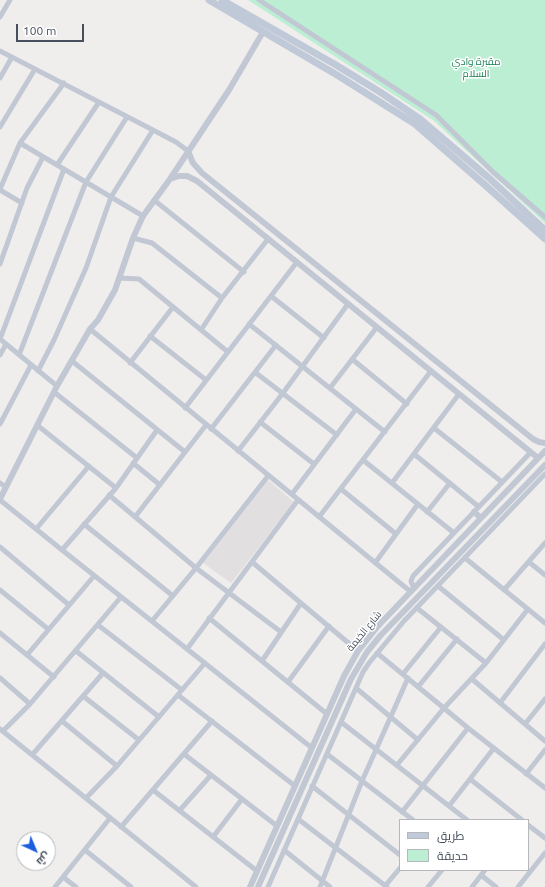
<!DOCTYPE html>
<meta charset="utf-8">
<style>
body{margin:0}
#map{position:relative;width:545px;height:887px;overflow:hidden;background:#f0eeed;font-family:Ubuntu,Cairo,sans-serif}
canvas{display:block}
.legend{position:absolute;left:399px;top:819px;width:130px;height:52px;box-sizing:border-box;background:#fff;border:1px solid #b5b9bd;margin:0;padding:5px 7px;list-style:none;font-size:12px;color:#464f5b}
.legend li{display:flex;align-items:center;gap:8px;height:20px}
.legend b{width:20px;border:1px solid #b5b9bd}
.north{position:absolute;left:16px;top:831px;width:40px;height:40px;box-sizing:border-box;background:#fff;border:1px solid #b5b9bd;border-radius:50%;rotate:136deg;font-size:11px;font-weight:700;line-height:16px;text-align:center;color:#464f5b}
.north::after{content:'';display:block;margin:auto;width:14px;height:18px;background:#195edf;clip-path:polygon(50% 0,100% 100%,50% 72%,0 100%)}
.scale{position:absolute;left:16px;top:24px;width:68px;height:18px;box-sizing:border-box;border:2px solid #464f5b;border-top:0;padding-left:5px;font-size:12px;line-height:14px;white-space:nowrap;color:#464f5b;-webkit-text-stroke:3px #fff;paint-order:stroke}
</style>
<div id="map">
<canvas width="545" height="887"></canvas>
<ul class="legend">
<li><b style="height:5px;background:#c0c9d7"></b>طريق</li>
<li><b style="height:11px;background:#bbeed3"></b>حديقة</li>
</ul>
<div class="north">ش</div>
<div class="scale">100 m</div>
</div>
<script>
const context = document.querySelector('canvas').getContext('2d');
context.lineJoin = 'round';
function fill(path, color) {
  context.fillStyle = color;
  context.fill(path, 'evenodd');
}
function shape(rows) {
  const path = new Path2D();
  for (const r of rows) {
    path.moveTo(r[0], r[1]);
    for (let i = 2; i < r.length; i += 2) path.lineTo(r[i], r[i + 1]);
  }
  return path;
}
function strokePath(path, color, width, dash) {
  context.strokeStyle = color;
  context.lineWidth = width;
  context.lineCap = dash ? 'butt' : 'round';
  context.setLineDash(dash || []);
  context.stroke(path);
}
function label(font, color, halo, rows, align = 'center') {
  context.font = font + ' Ubuntu,Cairo,sans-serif';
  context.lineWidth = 3;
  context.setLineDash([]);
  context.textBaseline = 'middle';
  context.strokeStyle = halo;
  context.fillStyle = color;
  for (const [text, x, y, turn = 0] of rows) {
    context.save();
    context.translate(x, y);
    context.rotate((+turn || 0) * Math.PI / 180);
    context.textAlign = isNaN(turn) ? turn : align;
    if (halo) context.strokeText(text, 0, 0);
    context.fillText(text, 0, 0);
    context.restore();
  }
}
const education = shape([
 [268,480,294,502,231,583,203,563]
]);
const green = shape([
 [248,0,545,0,545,223,433,120]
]);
const minor = shape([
 [259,0,436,115,493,172,545,217],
 [0,17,10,0],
 [0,51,153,130,176,142,188,151],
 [0,78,12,57],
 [0,127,35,69],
 [20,143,64,83],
 [57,165,99,102],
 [0,189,20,143,143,216],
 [0,190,22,203],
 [154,200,244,272],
 [133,238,152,243,222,298],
 [0,264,27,188,43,157],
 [119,278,139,279,228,352],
 [271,296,324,338],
 [249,324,385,432],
 [90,329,411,592],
 [201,330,222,298,268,239],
 [150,336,206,380],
 [0,339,64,169],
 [0,339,57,386],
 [0,355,6,344],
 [19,355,86,182,127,117],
 [352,359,407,404],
 [72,361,185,452],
 [130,363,173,307],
 [38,371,54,340,86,268,111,197,153,130],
 [256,373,337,435],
 [330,388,377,327],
 [54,392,137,458],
 [185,408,297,262],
 [260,422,314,464],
 [0,424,31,365],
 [37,425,116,488],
 [434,428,502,482],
 [211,429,276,345],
 [238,451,283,393,348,304],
 [414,454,479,507],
 [363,460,454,533],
 [133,463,160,485],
 [0,483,6,487],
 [392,483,459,394],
 [341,489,396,534],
 [292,494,356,409],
 [109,495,196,568,281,632],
 [0,500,62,550,312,748],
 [427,512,450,483],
 [135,517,206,425],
 [319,517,431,371],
 [84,524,173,596],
 [36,529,89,466],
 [0,547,69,605],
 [62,550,116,488,157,430],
 [465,558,545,623],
 [252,562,358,651],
 [529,562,545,575],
 [375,563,418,504],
 [438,586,504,640],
 [414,589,411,581,413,576,531,452],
 [0,590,48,629],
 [504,590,545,543],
 [417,608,486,663],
 [209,618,327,714],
 [152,621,196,568,268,476],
 [98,625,182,690],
 [0,633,54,677],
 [187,649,298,500],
 [76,651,159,717],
 [377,653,468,728,545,788],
 [27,655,94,576],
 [262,661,301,603],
 [403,674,441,627],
 [0,678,30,704],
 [472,679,545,741],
 [288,682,329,626],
 [418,687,457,639],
 [356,688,418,740],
 [178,695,295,786],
 [83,696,139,740],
 [500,703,545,644],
 [62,721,117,766],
 [341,722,467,820],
 [525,724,545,699],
 [0,729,196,887],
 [3,731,30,704,121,597],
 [184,754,277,826],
 [327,754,413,820],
 [32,755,103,673],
 [397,765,444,708,486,663,528,609],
 [526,774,545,750],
 [470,779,522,820],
 [312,786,400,855],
 [153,790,257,871],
 [86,798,117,766,205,663],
 [449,806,494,748],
 [180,810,211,775],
 [402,812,468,728],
 [298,819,387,887],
 [528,825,545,838],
 [121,827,212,721],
 [213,837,242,799],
 [85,850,131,887],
 [284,850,330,887],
 [481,875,496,887],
 [63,877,76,887],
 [385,886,400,868],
 [55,887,110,818],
 [268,887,363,672,369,663,404,621,545,474],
 [320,887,362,781,408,678],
 [428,887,442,870],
 [472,887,485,870],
 [518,887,545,853]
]);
const tertiary = shape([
 [188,151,193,163,202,173,533,439,539,442,545,443],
 [170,179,179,176,187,176,197,181,538,458],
 [0,499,57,386,90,329,98,320,115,290,133,238,143,216,170,179,229,90,263,32],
 [474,512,481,518],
 [250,887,344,676,358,651,378,626,545,451],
 [258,887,351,679,367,652,380,636,545,465]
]);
const secondary = shape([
 [209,0,337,75,415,124,485,185,545,239],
 [222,0,336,65,380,92,420,119,489,178,545,230]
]);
const parkNames = [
 ["مقبرة وادي",476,62],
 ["السلام",476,74]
];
const streetNames = [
 ["شارع الخيمة",364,631,-51]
];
fill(education, '#e1dfdf');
fill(green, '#bbeed3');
strokePath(minor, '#c1c8d3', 5);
strokePath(tertiary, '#c1c8d3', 6);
strokePath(secondary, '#c0c9d7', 7);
label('10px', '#177c52', '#fff', parkNames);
label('10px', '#464f5b', '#fff', streetNames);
</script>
